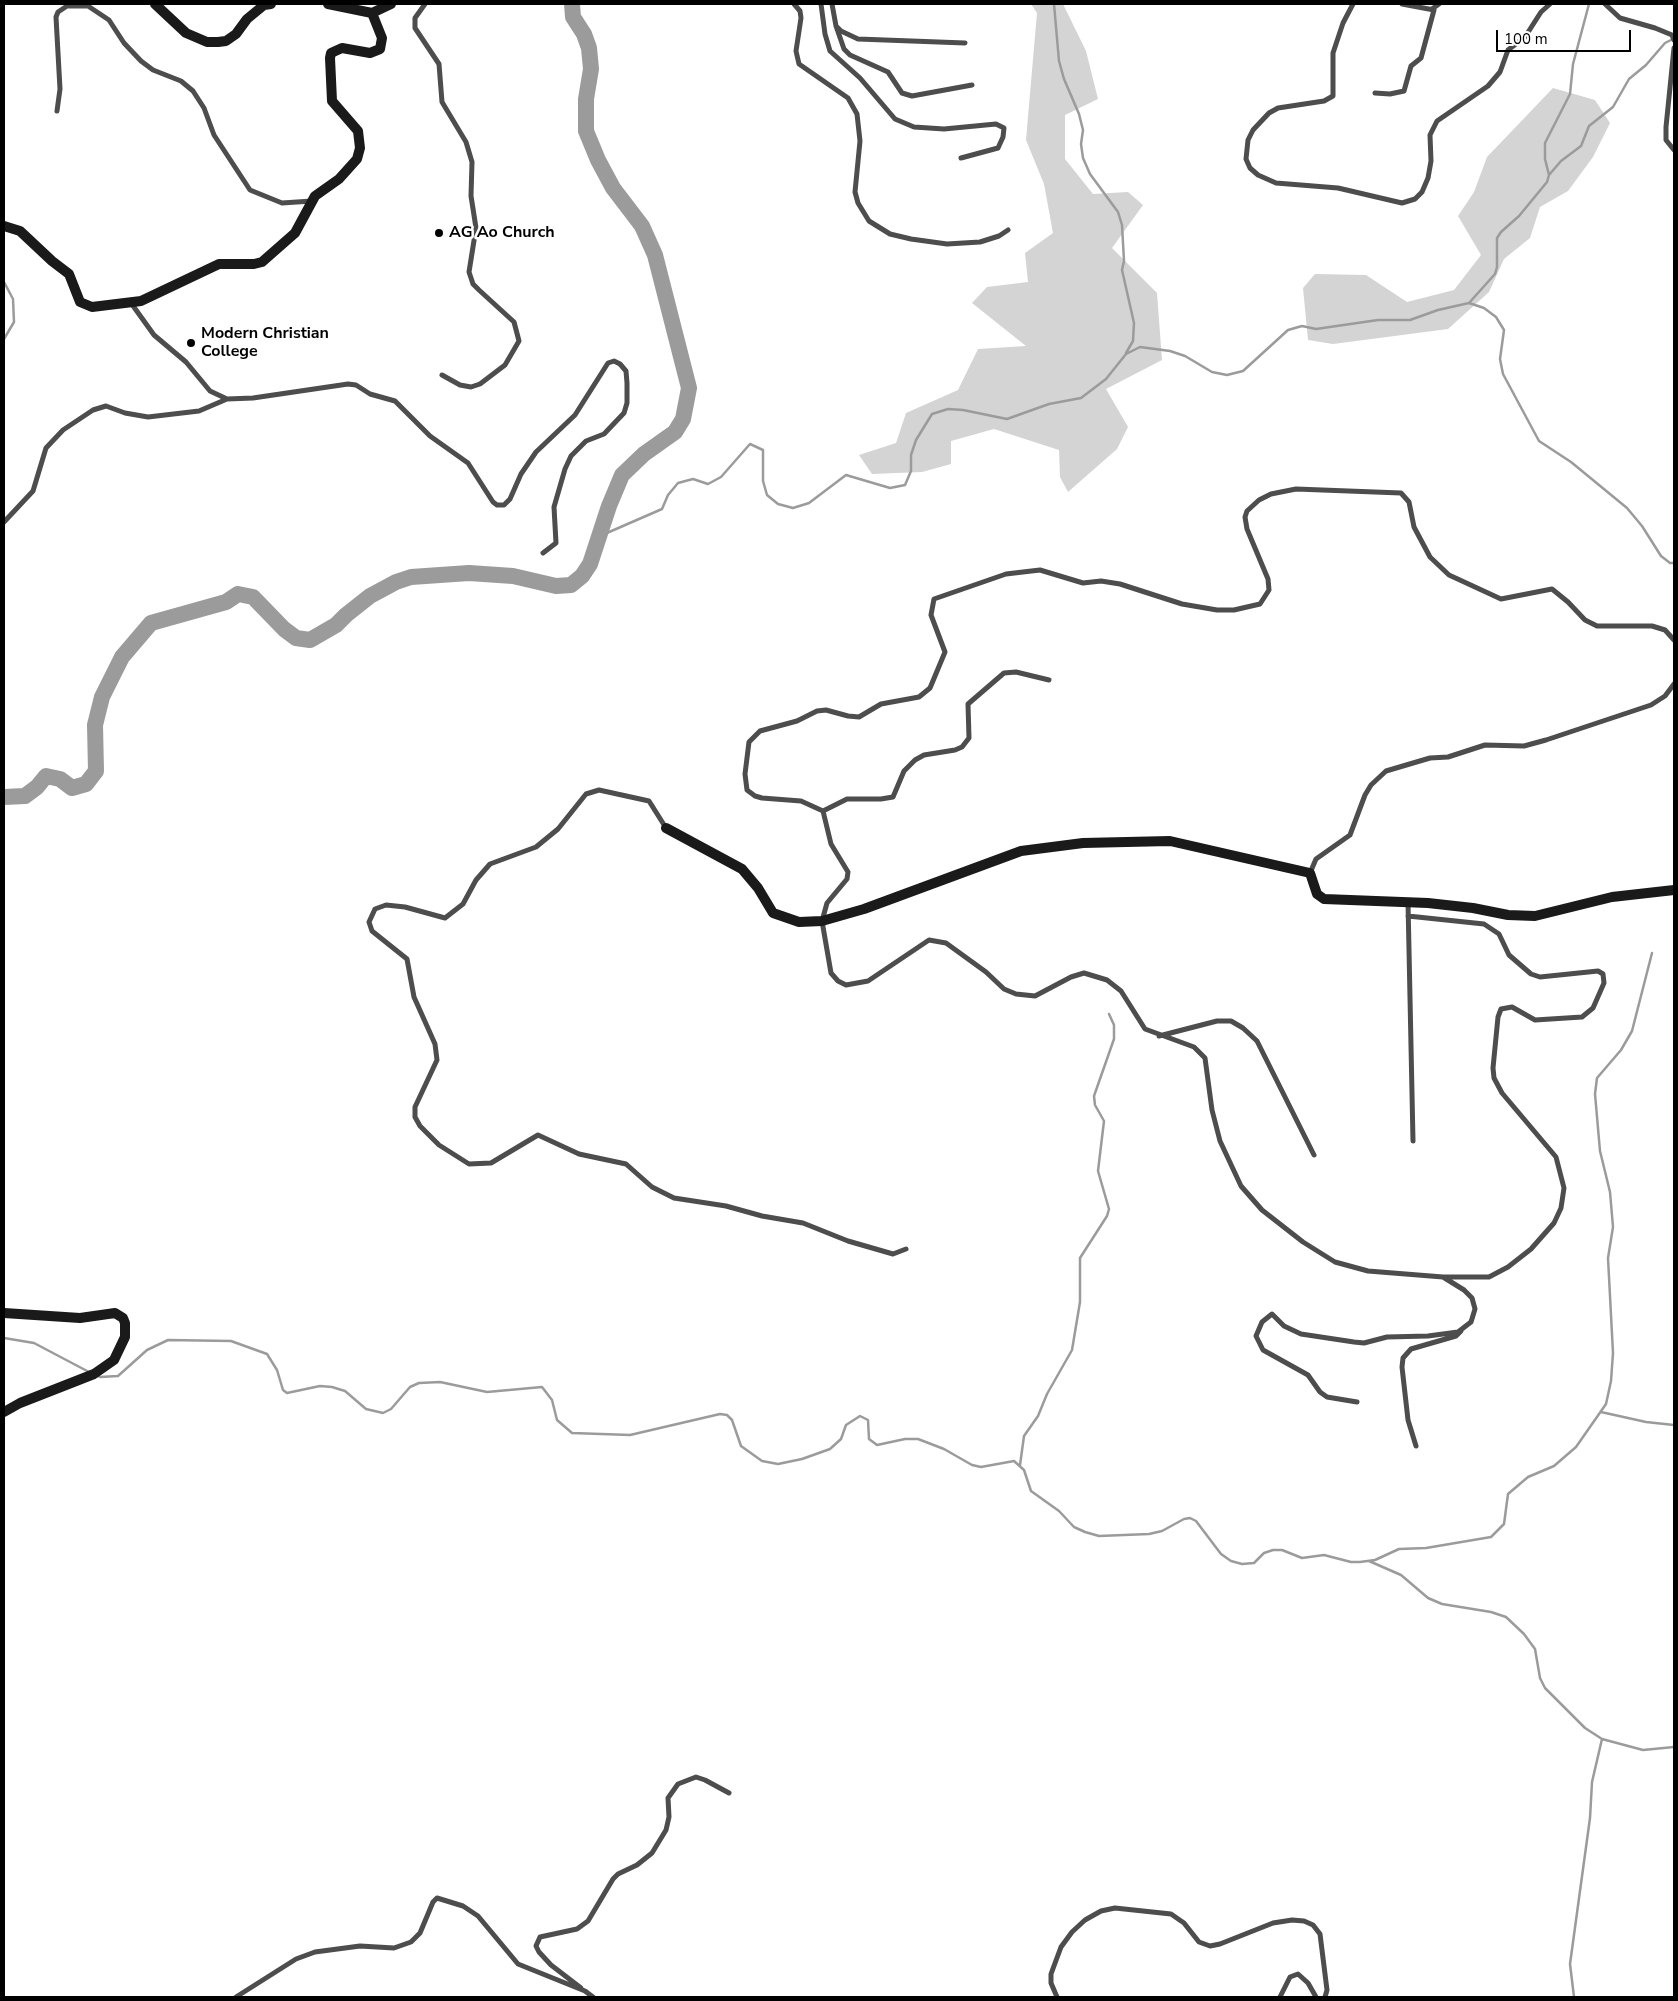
<!DOCTYPE html>
<style>
body{margin:0}
#map{position:relative;width:1678px;height:2001px;overflow:hidden;background:#fff;font-family:"Nunito Sans",sans-serif}
canvas{display:block}
.frame{position:absolute;inset:0;border:5px solid #000;pointer-events:none}
.scale{position:absolute;left:1496px;top:30px;width:135px;height:22px;box-sizing:border-box;border:2px solid #000;border-top:0;padding-left:6px;font-size:15px;line-height:18px;white-space:nowrap;color:#000;-webkit-text-stroke:4px #fff;paint-order:stroke}
</style>
<div id="map">
<canvas width="1678" height="2001"></canvas>
<div class="frame"></div>
<div class="scale">100 m</div>
</div>
<script>
const context = document.querySelector('canvas').getContext('2d');
context.lineJoin = 'round';
function fill(path, color) {
  context.fillStyle = color;
  context.fill(path, 'evenodd');
}
function shape(rows) {
  const path = new Path2D();
  for (const r of rows) {
    path.moveTo(r[0], r[1]);
    for (let i = 2; i < r.length; i += 2) path.lineTo(r[i], r[i + 1]);
  }
  return path;
}
function strokePath(path, color, width, dash) {
  context.strokeStyle = color;
  context.lineWidth = width;
  context.lineCap = dash ? 'butt' : 'round';
  context.setLineDash(dash || []);
  context.stroke(path);
}
function label(font, color, halo, rows, align = 'center') {
  context.font = font + ' "Nunito Sans",sans-serif';
  context.lineWidth = 5;
  context.setLineDash([]);
  context.textBaseline = 'middle';
  context.strokeStyle = halo;
  context.fillStyle = color;
  for (const [text, x, y, turn = 0] of rows) {
    context.save();
    context.translate(x, y);
    context.rotate((+turn || 0) * Math.PI / 180);
    context.textAlign = isNaN(turn) ? turn : align;
    if (halo) context.strokeText(text, 0, 0);
    context.fillText(text, 0, 0);
    context.restore();
  }
}
const green = shape([
 [1031,4,1063,4,1086,51,1098,99,1065,115,1065,159,1093,194,1128,192,1143,205,1112,248,1157,293,1162,360,1106,389,1128,427,1117,449,1068,492,1060,477,1059,450,994,429,951,441,951,464,922,472,872,474,859,455,896,443,906,413,958,390,978,349,1026,346,972,303,987,287,1028,282,1025,253,1053,233,1044,184,1026,140,1037,13],
 [1553,88,1595,100,1610,123,1593,157,1568,191,1540,207,1530,238,1504,259,1489,292,1448,329,1333,344,1308,340,1303,288,1315,274,1366,275,1407,302,1454,290,1481,255,1458,216,1474,192,1487,157]
]);
const stream = shape([
 [1054,4,1059,61,1064,79,1079,114,1083,130,1081,144,1083,158,1090,174,1118,212,1122,225,1124,261,1122,270,1134,323,1133,341,1126,353],
 [1549,175,1561,161,1581,146,1589,126,1613,107,1629,79,1646,65,1665,43,1673,39],
 [4,282,13,299,14,322,4,339],
 [1469,303,1495,274,1497,267,1497,238,1501,232,1519,216,1547,182,1549,175,1545,159,1545,143,1570,94,1573,64,1589,4],
 [600,536,662,509,668,495,678,483,693,479,708,484,721,477,750,444,763,450,763,481,767,495,778,504,793,508,809,503,846,475,890,488,905,485,911,471,911,455,916,440,932,414,948,409,963,410,1007,419,1049,404,1081,398,1106,379,1126,354,1140,347,1170,351,1185,356,1212,372,1227,375,1243,371,1288,330,1302,326,1316,329,1378,320,1410,320,1438,310,1469,303,1484,308,1496,317,1504,330,1500,359,1503,374,1539,441,1571,462,1627,508,1642,526,1661,556,1670,563,1674,563],
 [4,1338,34,1343,89,1372],
 [96,1375,100,1377,118,1376,147,1350,168,1340,231,1341,267,1354,277,1370,283,1390,287,1393,320,1386,332,1387,345,1391,366,1409,383,1413,391,1409,410,1387,419,1383,440,1382,487,1392,542,1387,552,1400,557,1420,572,1433,630,1435,720,1414,727,1415,732,1420,741,1446,762,1461,778,1464,802,1459,830,1449,841,1439,846,1425,860,1416,868,1420,869,1439,877,1445,905,1439,918,1439,944,1449,972,1465,981,1467,1014,1461,1024,1470,1031,1491,1059,1511,1074,1527,1085,1532,1099,1536,1149,1534,1162,1531,1184,1519,1190,1518,1196,1521,1221,1554,1231,1561,1242,1564,1254,1563,1264,1553,1273,1550,1282,1550,1302,1558,1324,1555,1351,1562,1360,1562,1375,1560,1399,1549,1426,1548,1491,1537,1504,1524,1508,1494,1528,1477,1554,1466,1576,1447,1606,1404,1611,1381,1613,1353,1608,1258,1613,1227,1610,1192,1600,1151,1595,1094,1597,1078,1621,1050,1632,1031,1652,953],
 [1601,1412,1646,1422,1674,1425],
 [1020,1465,1024,1436,1038,1416,1047,1394,1072,1350,1080,1302,1080,1258,1107,1216,1109,1209,1098,1171,1104,1121,1095,1105,1094,1096,1114,1039,1114,1025,1109,1014],
 [1369,1561,1401,1575,1428,1598,1442,1604,1491,1612,1506,1617,1524,1634,1535,1649,1540,1678,1545,1688,1585,1728,1602,1739,1643,1750,1674,1747],
 [1574,1997,1570,1964,1590,1818,1592,1782,1602,1739]
]);
const river = shape([
 [4,797,25,796,37,787,46,776,60,779,72,788,86,784,96,771,95,725,102,697,122,657,151,623,226,602,238,594,253,597,284,629,296,638,310,640,336,625,346,615,370,596,396,582,411,577,469,573,513,576,556,586,571,585,582,576,590,564,609,506,622,475,644,454,675,432,683,419,689,388,655,255,642,226,613,188,598,160,586,131,586,99,591,69,589,48,584,34,573,17,572,4]
]);
const street = shape([
 [425,4,415,18,415,28,439,64,442,102,466,142,472,162,471,196,476,228,469,272,473,284,479,290,514,322,519,341,505,365,480,384,471,387,460,385,442,375],
 [794,4,800,11,801,18,796,51,799,64,848,98,857,114,860,141,855,192,858,203,869,221,890,234,911,239,947,244,980,242,999,236,1008,230],
 [821,4,825,34,830,51,860,78,895,119,914,127,944,129,996,124,1004,128,1003,137,998,148,961,158],
 [832,4,836,26,841,31,858,39,965,43],
 [1353,4,1343,23,1333,53,1333,96,1324,101,1278,108,1269,113,1253,130,1248,140,1246,159,1250,168,1258,175,1276,183,1338,188,1402,203,1415,199,1422,192,1428,178,1431,161,1430,135,1437,121,1488,86,1500,72,1508,50,1525,37,1541,12,1550,4],
 [1605,4,1620,18,1655,28,1672,35,1674,40],
 [1432,9,1439,4],
 [836,26,844,49,850,55,888,72,902,93,912,96,972,85],
 [1674,48,1666,127,1666,140,1674,150],
 [1375,93,1390,94,1404,91,1411,66,1421,58,1434,10,1402,4],
 [57,111,60,89,56,17,58,12,67,6,88,6,109,20,124,43,141,61,153,70,181,81,193,91,204,108,214,135,250,190,282,203,312,201],
 [131,303,154,335,186,362,210,391,227,399,253,398,348,384,356,385,370,394,395,401,430,436,468,463,493,502,497,505,504,505,510,499,521,474,536,452,575,415,608,363,614,361,620,364,626,371,627,383,627,403,624,413,604,434,586,441,571,456,565,469,554,507,556,543,543,553],
 [4,522,33,491,46,448,63,430,93,410,106,406,125,413,148,417,199,411,227,399],
 [823,811,847,799,881,799,893,797,904,771,915,760,924,755,955,750,962,747,969,738,968,704,1004,673,1016,672,1049,680],
 [666,828,649,801,599,790,586,794,558,829,536,847,490,864,476,880,463,904,445,918,405,907,386,905,375,909,369,922,372,931,407,959,414,997,435,1044,437,1060,415,1107,415,1117,420,1126,439,1145,469,1164,491,1163,538,1135,579,1154,626,1164,652,1187,674,1198,726,1206,762,1216,803,1223,848,1241,893,1254,906,1249],
 [1310,873,1316,859,1350,835,1365,795,1371,785,1386,771,1430,758,1448,757,1485,745,1524,746,1546,740,1651,705,1665,696,1674,684],
 [1408,902,1413,1141],
 [1408,916,1484,924,1499,934,1509,955,1531,974,1540,977,1598,971,1603,974,1604,983,1593,1008,1582,1017,1535,1020,1512,1007,1501,1009,1498,1017,1493,1068,1494,1078,1502,1093,1556,1157,1564,1188,1561,1208,1554,1223,1531,1249,1508,1267,1489,1277,1443,1277],
 [1159,1036,1217,1021,1231,1021,1243,1028,1257,1041,1314,1155],
 [1357,1402,1327,1397,1320,1392,1308,1375,1263,1350,1256,1336,1262,1322,1272,1314,1284,1326,1301,1334,1354,1342,1364,1343,1387,1337,1428,1336,1458,1332,1471,1322,1475,1309,1472,1298,1464,1290,1443,1277,1368,1271,1335,1262,1303,1242,1262,1210,1241,1186,1220,1141,1212,1110,1205,1058,1194,1047,1145,1029,1121,991,1107,980,1084,973,1071,977,1035,996,1016,994,1004,989,986,972,946,943,929,940,868,981,846,985,838,981,831,973,822,921,827,903,847,879,848,872,831,844,823,811,801,801,762,798,755,796,747,790,745,774,749,742,760,731,797,721,817,711,826,710,848,716,859,717,881,704,919,697,930,688,945,652,931,615,934,599,1006,574,1040,570,1083,583,1101,581,1120,584,1182,604,1217,610,1234,610,1260,604,1269,590,1268,579,1247,529,1245,517,1247,511,1259,500,1271,494,1296,489,1401,493,1409,502,1414,527,1430,557,1449,575,1501,599,1552,589,1568,602,1585,620,1597,626,1652,626,1665,630,1674,640],
 [1416,1446,1408,1420,1402,1367,1403,1358,1411,1349,1456,1336,1461,1331],
 [581,1988,551,1965,539,1952,536,1946,540,1937,577,1929,588,1921,613,1879,618,1874,637,1865,652,1853,666,1830,669,1817,668,1798,678,1784,696,1777,705,1780,729,1793],
 [236,1997,296,1959,315,1952,360,1946,394,1948,411,1942,420,1933,433,1902,437,1898,463,1906,478,1916,518,1964,585,1991,593,1997],
 [1057,1997,1051,1983,1051,1974,1061,1947,1072,1932,1085,1920,1101,1911,1115,1908,1171,1914,1184,1923,1199,1942,1210,1946,1220,1944,1273,1923,1292,1920,1304,1921,1313,1925,1320,1934,1327,1990,1325,1997],
 [1280,1997,1290,1977,1298,1974,1308,1983,1316,1997]
]);
const secondary = shape([
 [155,4,186,33,207,42,218,42,226,41,236,34,247,19,264,5,271,4],
 [328,4,372,13,391,4],
 [4,226,20,231,52,261,69,274,80,302,92,307,141,301,219,264,254,264,262,262,295,233,315,196,339,179,357,159,360,148,358,131,332,101,330,58,331,53,342,48,370,53,380,49,382,38,372,13],
 [666,828,742,869,758,888,773,913,799,922,822,921,864,909,1021,851,1083,843,1170,841,1310,873,1317,894,1324,899,1428,903,1473,908,1508,915,1535,916,1612,897,1674,890],
 [4,1313,80,1318,115,1313,123,1318,125,1323,125,1337,114,1360,94,1374,20,1403,4,1412]
]);
const markers = [
 [439,233,5,"#000"],
 [191,343,5,"#000"]
];
const poiNames = [
 ["AG Ao Church",449,233],
 ["Modern Christian",201,334],
 ["College",201,352]
];
fill(green, '#d4d4d4');
strokePath(stream, '#9b9b9b', 2.5);
strokePath(river, '#9b9b9b', 16);
strokePath(street, '#4d4d4d', 5);
strokePath(secondary, '#1a1a1a', 10);
for (const [x, y, r, color] of markers) {
  const dot = new Path2D();
  dot.arc(x, y, r, 0, 2 * Math.PI);
  context.fillStyle = color;
  context.fill(dot);
  strokePath(dot, '#fff', 2);
}
label('bold 16px', '#000', '#fff', poiNames, 'left');
</script>
